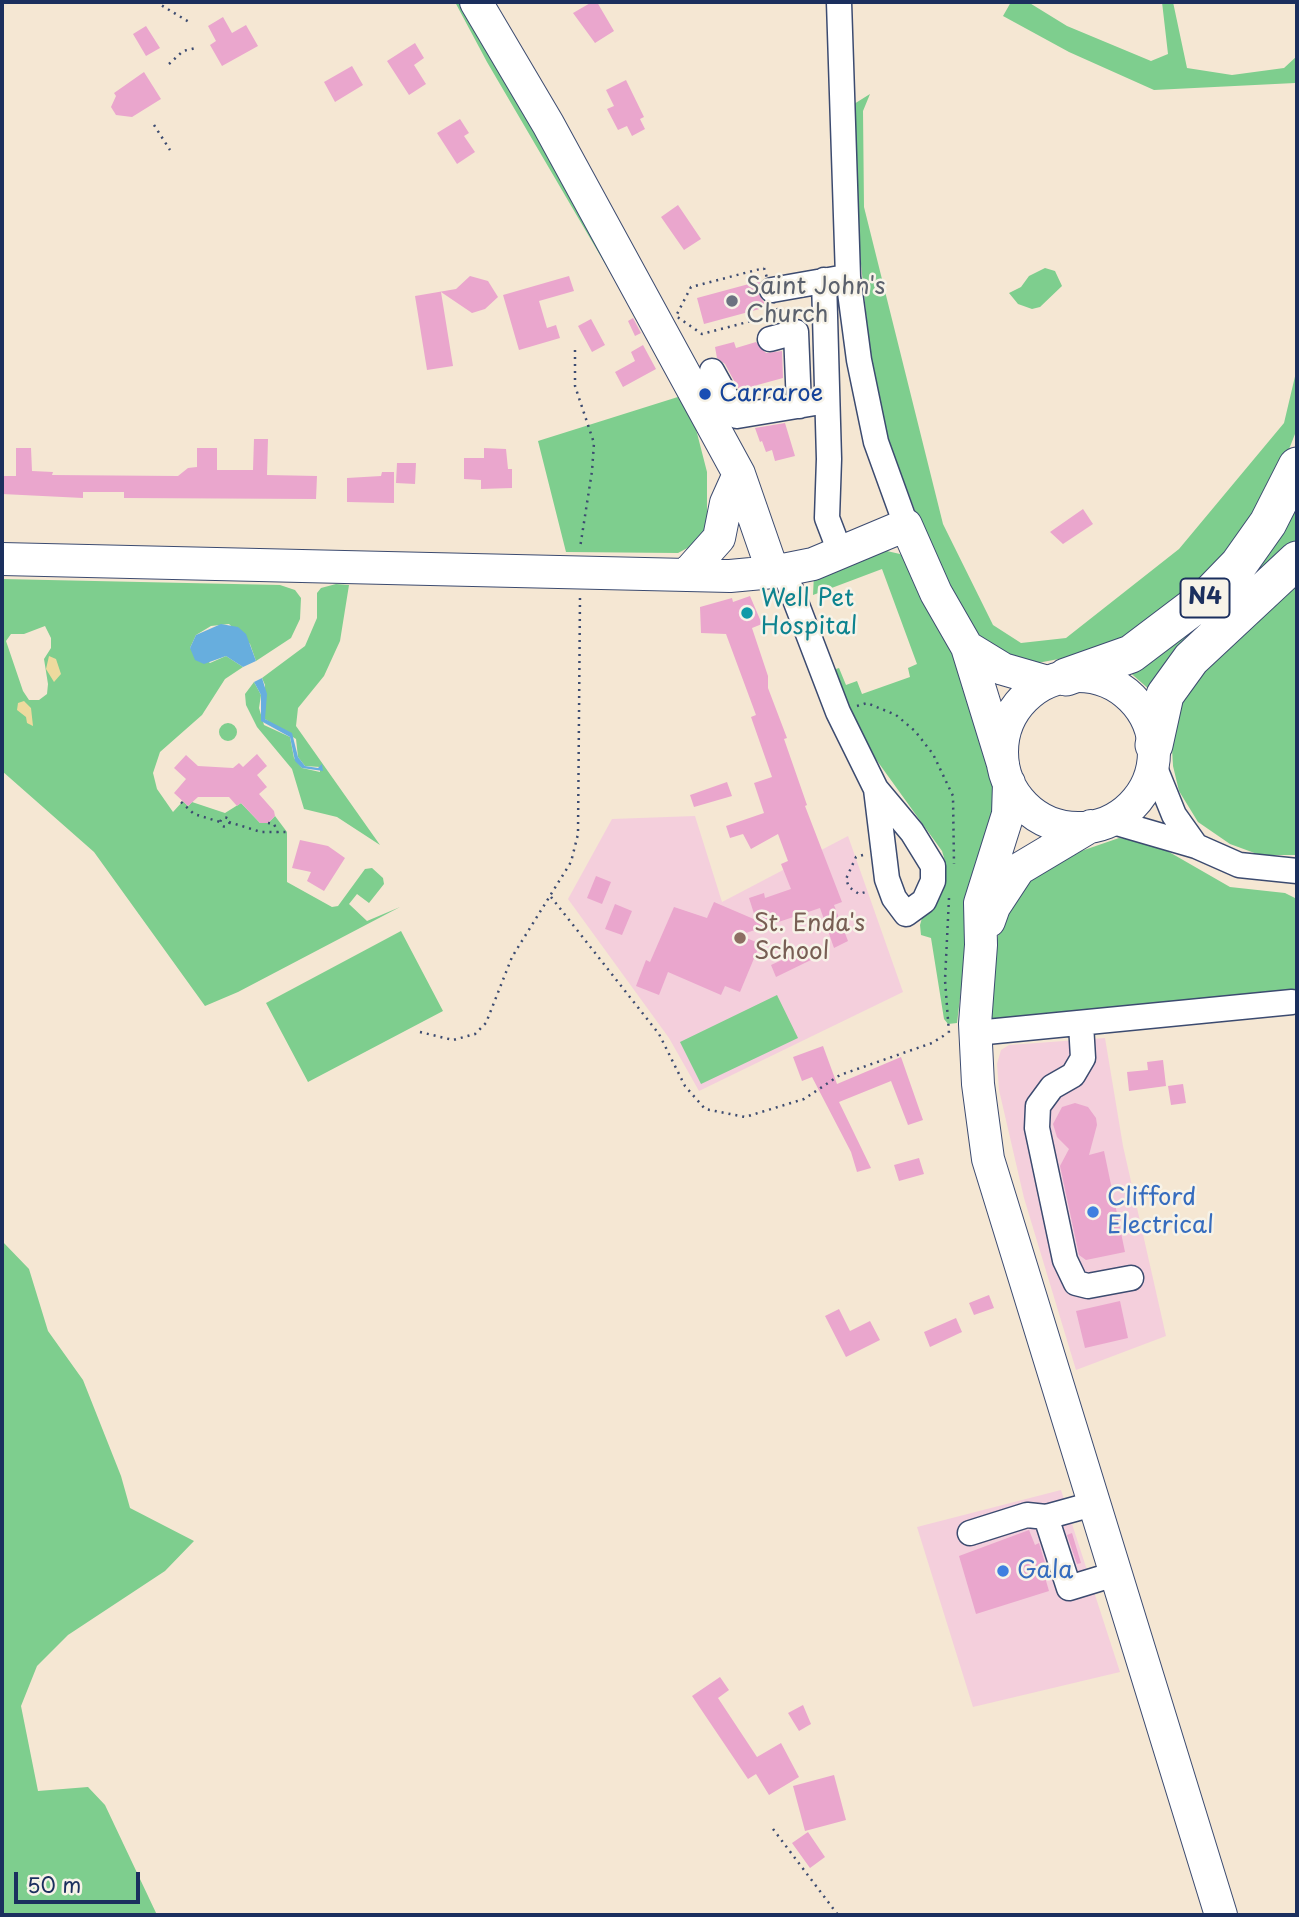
<!DOCTYPE html>
<style>
body{margin:0}
#map{position:relative;width:1299px;height:1917px;overflow:hidden;background:#f5e7d3;font-family:"Playpen Sans",sans-serif}
canvas{display:block}
.frame{position:absolute;inset:0;border:4px solid #1b2f5e;pointer-events:none}
.scale{position:absolute;left:14px;top:1872px;width:126px;height:32px;box-sizing:border-box;border:4px solid #1b2f5e;border-top:0;padding-left:9px;font-size:21px;line-height:24px;white-space:nowrap;color:#1b2f5e;-webkit-text-stroke:5px #f7f3e8;paint-order:stroke}
</style>
<div id="map">
<canvas width="1299" height="1917"></canvas>
<div class="frame"></div>
<div class="scale">50 m</div>
</div>
<script>
const context = document.querySelector('canvas').getContext('2d');
context.lineJoin = 'round';
function fill(path, color) {
  context.fillStyle = color;
  context.fill(path, 'evenodd');
}
function shape(rows) {
  const path = new Path2D();
  for (const r of rows) {
    if (r.length === 3) {
      path.moveTo(r[0] + r[2], r[1]);
      path.arc(r[0], r[1], r[2], 0, 2 * Math.PI);
      continue;
    }
    path.moveTo(r[0], r[1]);
    for (let i = 2; i < r.length; i += 2) path.lineTo(r[i], r[i + 1]);
  }
  return path;
}
function strokePath(path, color, width, dash) {
  context.strokeStyle = color;
  context.lineWidth = width;
  context.lineCap = dash ? 'butt' : 'round';
  context.setLineDash(dash || []);
  context.stroke(path);
}
function label(font, color, halo, rows, align = 'center') {
  context.font = font + ' "Playpen Sans",sans-serif';
  context.lineWidth = 5;
  context.setLineDash([]);
  context.textBaseline = 'middle';
  context.strokeStyle = halo;
  context.fillStyle = color;
  for (const [text, x, y, turn = 0] of rows) {
    context.save();
    context.translate(x, y);
    context.rotate((+turn || 0) * Math.PI / 180);
    context.textAlign = isNaN(turn) ? turn : align;
    if (halo) context.strokeText(text, 0, 0);
    context.fillText(text, 0, 0);
    context.restore();
  }
}
const built = shape([
 [695,816,722,902,848,836,903,992,699,1091,669,1038,568,899,612,819],
 [1105,1038,1123,1146,1166,1336,1076,1370,1024,1198,999,1090,997,1064,1001,1050,1009,1045],
 [1061,1490,1120,1672,973,1707,917,1527]
]);
const green = shape([
 [455,2,464,2,628,303,487,62],
 [1011,2,1028,2,1067,26,1151,61,1168,54,1162,2,1173,2,1187,68,1232,75,1284,68,1297,56,1297,91,1295,83,1154,90,1069,52,1003,16],
 [870,94,863,111,864,207,943,524,993,625,1021,643,1066,638,1179,549,1284,423,1297,368,1295,434,1278,477,1250,526,1149,630,1096,652,1016,667,992,655,972,628,922,529,890,445,872,371,854,196,854,104],
 [1045,268,1055,271,1062,286,1040,307,1032,309,1018,304,1009,293,1021,287,1029,276],
 [681,396,688,398,707,472,707,528,695,544,678,553,566,552,538,441],
 [1297,487,1297,542,1151,691,1126,669],
 [878,549,900,554,909,561,970,673,998,811,971,907,957,1023,948,1024,944,1019,931,938,921,935,920,925,924,911,941,883,945,861,942,851,870,751,833,670,839,668,846,685,857,681,862,694,910,677,908,668,917,664,882,569,813,595,814,574],
 [1297,578,1297,855,1260,855,1230,844,1198,822,1179,791,1173,766,1170,713,1185,681],
 [2,579,280,585,295,590,301,598,300,619,291,638,256,661,250,644,229,624,211,626,196,635,190,648,210,663,226,656,243,667,225,679,202,715,160,752,153,773,157,789,173,812,183,801,188,806,192,802,225,813,241,803,260,823,268,823,275,816,287,832,287,882,332,907,338,906,365,869,372,868,383,878,384,884,369,903,357,894,349,904,367,921,400,907,238,992,205,1006,94,852,2,771],
 [45,626,51,638,51,648,44,659,48,684,47,694,39,700,29,700,23,691,6,641,11,634,24,634],
 [336,584,349,585,340,641,324,676,298,708,296,726,380,845,337,817,304,809,292,769,257,727,246,705,245,694,254,682,261,695,259,708,264,725,290,737,294,758,302,768,320,772,320,767,305,766,298,757,296,739,265,719,265,685,262,678,305,646,317,618,317,593,321,588],
 [228,732,9],
 [1119,838,1150,841,1230,887,1285,893,1297,899,1297,994,999,1023,988,1016,994,950,1008,902,1027,878,1061,858],
 [401,931,443,1011,308,1082,266,1003],
 [777,995,798,1038,701,1084,680,1042],
 [2,1241,29,1269,48,1331,83,1380,121,1476,130,1508,194,1541,165,1571,68,1635,37,1666,21,1706,38,1791,88,1787,105,1805,157,1915,2,1915]
]);
const sand = shape([
 [49,656,56,659,61,674,54,682,46,669],
 [24,701,31,708,33,726,27,723,26,717,17,710,18,703]
]);
const water = shape([
 [221,624,238,627,246,634,256,661,243,667,226,656,204,664,195,660,190,648,196,635],
 [262,678,267,694,265,719,292,733,298,757,305,766,318,768,322,764,323,771,302,768,295,761,290,737,261,721,261,695,254,682]
]);
const building = shape([
 [592,2,597,2,614,31,595,43,573,13],
 [223,17,232,33,246,25,258,46,222,66,210,45,216,41,208,26],
 [146,26,160,48,146,56,133,34],
 [415,43,424,58,414,65,426,84,409,95,387,61],
 [352,66,363,85,335,102,324,82],
 [144,72,161,99,132,117,116,115,111,107,116,96,114,93],
 [626,80,644,117,640,119,645,129,632,136,627,126,618,130,607,109,614,106,606,90],
 [460,119,469,133,464,136,475,152,457,164,437,133],
 [678,205,701,239,684,250,661,217],
 [470,276,488,281,498,297,485,309,472,313,441,292,453,366,427,370,415,296,456,289],
 [569,276,574,291,539,301,547,328,556,325,560,338,519,350,503,295],
 [760,281,758,293,767,307,704,324,697,298],
 [633,318,641,333,635,336,628,321],
 [591,319,605,345,592,352,578,326],
 [734,342,736,348,756,342,766,353,782,351,783,378,739,390,725,364,717,358,715,347],
 [643,345,656,369,623,387,615,372,635,361,631,352],
 [785,423,795,456,775,461,772,450,766,452,762,441,760,442,755,428],
 [254,439,268,439,267,475,317,476,316,499,124,498,124,492,83,492,83,498,2,494,2,476,16,476,16,448,31,448,32,471,53,472,52,475,178,476,188,468,197,467,197,448,217,448,217,470,253,470],
 [484,448,506,449,508,469,512,469,512,488,481,489,481,480,464,479,464,458,484,458],
 [397,463,416,463,415,484,396,483],
 [382,472,394,472,394,503,347,502,347,478,381,476],
 [1083,509,1093,524,1063,544,1050,532],
 [750,596,762,624,752,628,768,676,768,688,787,738,784,739,807,805,805,806,842,902,834,905,848,941,834,948,820,908,740,935,760,944,740,992,725,986,721,995,668,972,659,995,636,986,646,960,650,962,674,907,707,918,714,902,756,920,749,898,764,893,765,898,791,889,781,864,788,861,778,834,751,849,743,834,730,838,726,826,764,813,754,783,772,777,751,717,756,715,726,634,701,633,700,607,732,598,733,602],
 [257,754,267,766,257,775,267,787,259,794,274,811,275,816,268,823,260,823,241,803,237,806,229,797,198,797,188,806,174,793,186,779,174,768,186,755,198,766,233,768,239,763,243,767],
 [727,782,732,796,694,807,690,795],
 [300,840,328,846,345,858,324,891,307,881,311,872,292,868],
 [596,876,611,882,602,904,587,898],
 [615,904,632,911,622,935,605,929],
 [808,948,813,959,776,977,771,965],
 [823,1046,837,1084,901,1057,923,1120,908,1125,891,1081,839,1102,871,1168,857,1172,851,1152,812,1077,802,1081,793,1057],
 [1163,1060,1166,1086,1129,1091,1127,1072,1148,1070,1147,1062],
 [1183,1084,1186,1103,1171,1105,1168,1086],
 [1075,1103,1088,1107,1096,1118,1097,1125,1089,1155,1104,1151,1125,1252,1086,1260,1079,1255,1060,1166,1069,1149,1057,1137,1053,1124,1062,1107],
 [919,1158,924,1174,899,1181,894,1165],
 [989,1295,994,1308,974,1315,969,1303],
 [1120,1301,1128,1338,1085,1348,1076,1311],
 [839,1309,850,1331,870,1321,880,1340,846,1357,825,1316],
 [956,1318,962,1332,930,1347,924,1332],
 [1029,1530,1035,1545,1039,1543,1048,1573,1044,1574,1049,1591,976,1614,959,1556],
 [1072,1533,1081,1563,1077,1564,1067,1535],
 [720,1677,729,1690,718,1698,757,1757,781,1743,799,1777,769,1795,756,1774,748,1779,692,1696],
 [803,1705,811,1724,799,1731,788,1713],
 [834,1775,846,1820,805,1831,793,1786],
 [808,1832,825,1857,810,1868,792,1843]
]);
const path = shape([
 [156,2,189,22],
 [240,2,241,2],
 [169,64,183,51,196,48],
 [154,125,170,150],
 [764,268,778,314,702,334,676,316,691,287,764,268],
 [575,350,575,386,594,443,592,471,580,548],
 [857,706,867,703,896,715,915,731,933,754,953,796,954,864],
 [181,802,194,814,220,822],
 [225,822,4.5],
 [229,822,261,832,287,832],
 [268,823,274,824,278,833],
 [863,855,856,857,846,879,849,887,859,894,869,891],
 [551,897,659,1034,685,1086,705,1109,745,1117,804,1099,840,1075,932,1043,948,1033],
 [949,898,945,980,949,1033],
 [420,1032,453,1040,475,1034,486,1023,512,957,571,862,578,834,580,596],
 [773,1829,838,1915]
]);
const minor = shape([
 [839,2,848,277,859,360,876,442,906,525],
 [824,280,829,459,827,518,840,552],
 [772,290,840,278],
 [770,339,796,332,799,406],
 [712,371,737,416,827,401],
 [784,571,838,712,876,789,912,832,933,866,933,881,924,901,906,914,894,898,887,879,876,789],
 [1153,763,1174,815,1196,846],
 [1110,821,1196,846,1239,865,1297,871],
 [1081,1024,1083,1058,1073,1075,1052,1087,1038,1106,1037,1128,1065,1260,1076,1283,1088,1286,1131,1278],
 [976,1033,1292,1002],
 [1093,1504,1046,1517,1069,1588,1115,1574],
 [970,1533,1027,1515,1046,1517]
]);
const major = shape([
 [476,2,548,124,739,474,773,572],
 [2,559,730,576,773,572,813,564,906,525,936,593,967,647,1003,764],
 [686,575,719,538,726,503,739,474],
 [967,647,1003,669,1048,682],
 [1078,752,76],
 [1009,783,1008,814,980,903,981,945,975,1024,978,1084,988,1159,1221,1915],
 [989,921,994,907,1019,869,1091,826]
]);
const highway = shape([
 [1066,677,1131,654,1209,595,1239,564,1268,523,1297,466],
 [1154,745,1165,695,1191,659,1297,560]
]);
const markers = [
 [732,301,7,"#6b7280"],
 [705,394,7,"#1a4fb4"],
 [747,613,7,"#0f9aa8"],
 [740,938,7,"#8d6e63"],
 [1093,1212,7,"#3f7fe0"],
 [1003,1571,7,"#3f7fe0"]
];
const shields = [
 [1205,598,49]
];
const shieldNames = [
 ["N4",1205,598]
];
const worshipNames = [
 ["Saint John's",746,287],
 ["Church",746,315]
];
const transitNames = [
 ["Carraroe",719,394]
];
const cultureNames = [
 ["Well Pet",761,599],
 ["Hospital",761,627]
];
const educationNames = [
 ["St. Enda's",754,924],
 ["School",754,952]
];
const shopNames = [
 ["Clifford",1107,1198],
 ["Electrical",1107,1226],
 ["Gala",1017,1571]
];
fill(built, '#f4cfdc');
fill(green, '#7ece8e');
fill(sand, '#eeda9e');
fill(water, '#67aede');
fill(building, '#eaa6cd');
strokePath(minor, '#3c4b70', 27);
strokePath(major, '#3c4b70', 34);
strokePath(highway, '#3c4b70', 39);
strokePath(path, '#3c4b70', 2.5, [2, 5]);
strokePath(minor, '#fff', 24);
strokePath(major, '#fff', 32);
strokePath(highway, '#fff', 37);
for (const [x, y, r, color] of markers) {
  const dot = new Path2D();
  dot.arc(x, y, r, 0, 2 * Math.PI);
  context.fillStyle = color;
  context.fill(dot);
  strokePath(dot, '#f7f3e8', 2.5);
}
for (const [x, y, w] of shields) {
  const box = new Path2D();
  box.roundRect(x - w / 2, y - 19.5, w, 39, 5);
  context.fillStyle = '#f7f3e8';
  context.fill(box);
  strokePath(box, '#1b2f5e', 2);
}
label('bold 23px', '#1b2f5e', null, shieldNames);
label('24px', '#5b616d', '#f7f3e8', worshipNames, 'left');
label('24px', '#164399', '#f7f3e8', transitNames, 'left');
label('24px', '#0d838f', '#f7f3e8', cultureNames, 'left');
label('24px', '#785e54', '#f7f3e8', educationNames, 'left');
label('24px', '#366cbe', '#f7f3e8', shopNames, 'left');
</script>
